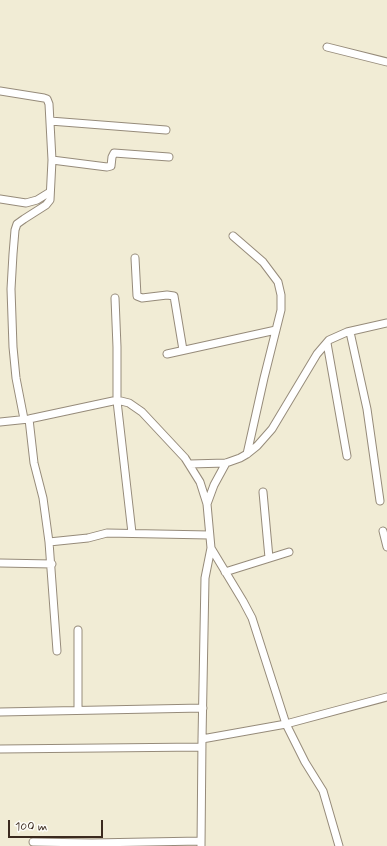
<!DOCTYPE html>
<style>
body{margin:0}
#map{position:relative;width:387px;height:846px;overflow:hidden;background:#f1ecd5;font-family:Mynerve,sans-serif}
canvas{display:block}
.scale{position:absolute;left:8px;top:820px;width:95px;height:18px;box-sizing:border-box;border:2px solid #3b2a1e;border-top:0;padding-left:5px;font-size:12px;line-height:14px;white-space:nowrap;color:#3b2a1e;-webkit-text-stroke:3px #fdfcf7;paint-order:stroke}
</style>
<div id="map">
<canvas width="387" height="846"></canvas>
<div class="scale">100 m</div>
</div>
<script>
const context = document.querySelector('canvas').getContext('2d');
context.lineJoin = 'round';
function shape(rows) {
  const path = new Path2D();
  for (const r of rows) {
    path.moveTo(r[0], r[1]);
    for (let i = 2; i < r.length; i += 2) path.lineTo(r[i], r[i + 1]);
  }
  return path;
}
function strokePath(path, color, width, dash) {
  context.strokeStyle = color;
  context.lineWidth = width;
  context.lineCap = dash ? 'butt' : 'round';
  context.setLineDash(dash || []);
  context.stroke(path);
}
const minor = shape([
 [327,47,387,62],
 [0,91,44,98,47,99,49,104,52,160,50,200,46,205,24,219,17,224,15,230,13,254,11,289,13,347,16,378,24,419],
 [50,121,166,130],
 [52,160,107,167,111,166,112,157,114,153,169,157],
 [0,199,26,203,37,200,50,192],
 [233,236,263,262,278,282,281,295,281,310,264,378,247,454],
 [135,258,137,296,142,298,167,295,174,296,183,350],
 [115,298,117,347,117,401,132,533],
 [350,332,367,409,380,501],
 [327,343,347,456],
 [167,354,276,330],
 [29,419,34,463,43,498,49,542,57,651],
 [0,422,29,419,113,401,121,401,129,403,142,412,185,458,200,482,207,504,211,548,243,601,252,618,286,724,305,762,323,791,339,846],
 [190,464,226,463,240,458,247,454,257,446,272,429,317,354,329,340,347,332,387,323],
 [263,492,269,558],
 [207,504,214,485,226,463],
 [383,531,387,547],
 [49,542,88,538,107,533,209,535],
 [0,563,52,564],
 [225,572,289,552],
 [78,630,78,710],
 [0,712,203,708],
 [202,739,286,724,387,697],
 [0,749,202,747],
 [33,842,92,843,201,841],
 [201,846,202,739,205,578,211,548]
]);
strokePath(minor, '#968b7a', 9);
strokePath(minor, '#fff', 7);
</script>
